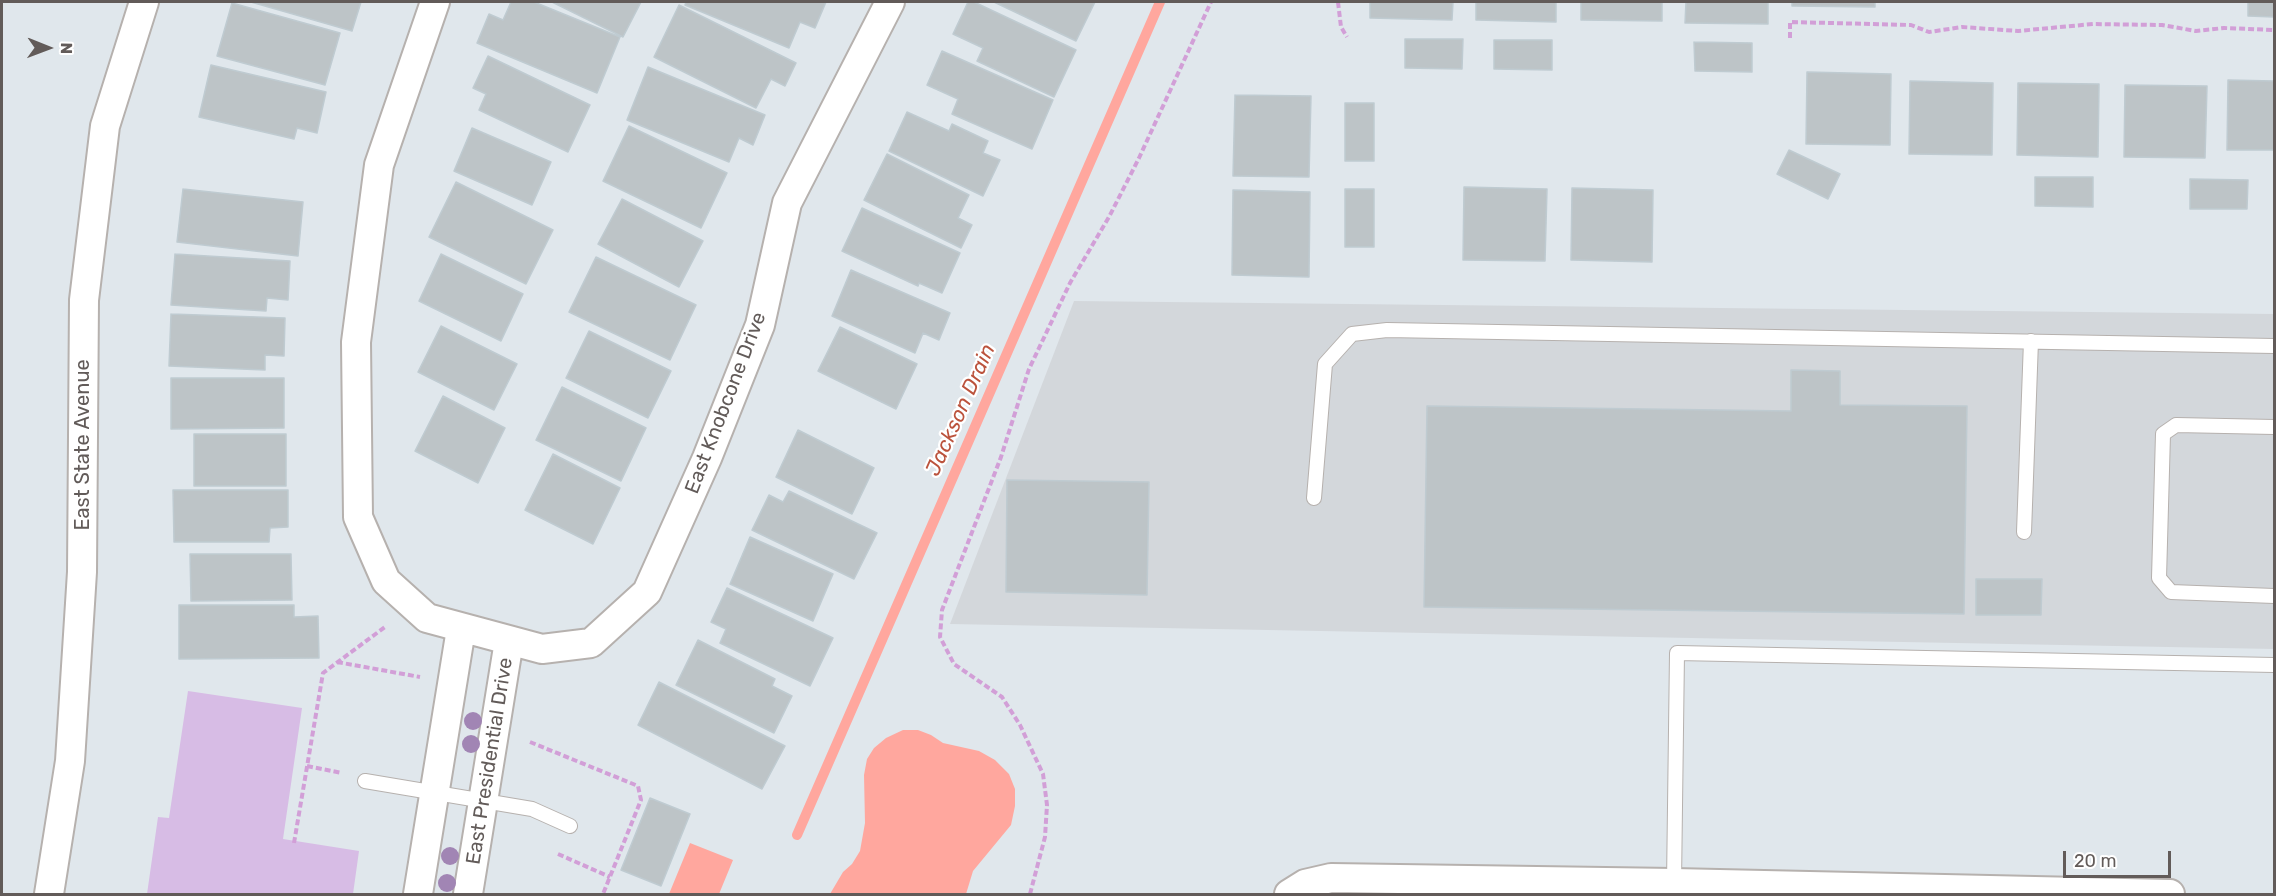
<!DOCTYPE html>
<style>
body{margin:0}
#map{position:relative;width:2276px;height:896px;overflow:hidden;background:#e0e7ec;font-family:Rubik,sans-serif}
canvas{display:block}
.frame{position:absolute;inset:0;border:3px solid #625b59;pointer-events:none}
.north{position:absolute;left:18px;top:18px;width:60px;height:60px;-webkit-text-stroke:4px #fff;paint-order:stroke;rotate:91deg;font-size:16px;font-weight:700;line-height:24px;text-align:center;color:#625b59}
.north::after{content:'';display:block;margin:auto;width:21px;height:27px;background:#625b59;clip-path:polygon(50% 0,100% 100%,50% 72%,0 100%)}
.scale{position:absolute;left:2063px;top:851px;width:108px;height:27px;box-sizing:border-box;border:3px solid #625b59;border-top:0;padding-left:8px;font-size:18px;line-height:21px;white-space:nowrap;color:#625b59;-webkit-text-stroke:4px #fff;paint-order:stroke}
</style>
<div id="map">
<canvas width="2276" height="896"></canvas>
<div class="frame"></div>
<div class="north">N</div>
<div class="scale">20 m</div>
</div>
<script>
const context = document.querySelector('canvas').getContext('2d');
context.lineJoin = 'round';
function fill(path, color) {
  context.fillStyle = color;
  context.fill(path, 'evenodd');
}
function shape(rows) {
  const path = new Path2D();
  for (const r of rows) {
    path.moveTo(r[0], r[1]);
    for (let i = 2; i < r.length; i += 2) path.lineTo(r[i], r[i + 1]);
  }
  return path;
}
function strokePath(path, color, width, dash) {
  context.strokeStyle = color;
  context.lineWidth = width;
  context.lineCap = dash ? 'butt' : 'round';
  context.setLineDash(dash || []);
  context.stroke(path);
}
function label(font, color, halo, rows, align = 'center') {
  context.font = font + ' Rubik,sans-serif';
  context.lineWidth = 4.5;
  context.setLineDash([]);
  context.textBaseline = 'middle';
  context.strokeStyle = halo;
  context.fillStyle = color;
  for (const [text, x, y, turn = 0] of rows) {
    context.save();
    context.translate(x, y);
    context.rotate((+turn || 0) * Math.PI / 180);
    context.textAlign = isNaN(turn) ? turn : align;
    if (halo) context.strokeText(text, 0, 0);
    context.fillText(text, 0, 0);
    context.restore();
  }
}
const industrial = shape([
 [1074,301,2274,314,2274,649,950,624]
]);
const green = shape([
 [188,691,302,708,283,839,359,851,353,894,147,894,158,817,169,818]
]);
const water = shape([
 [903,730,918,730,931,735,943,743,979,751,995,760,1009,774,1015,789,1015,806,1011,825,973,871,966,894,830,894,843,872,852,864,860,851,865,823,864,775,867,759,874,748,886,738],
 [690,843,733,860,719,894,669,894]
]);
const stream = shape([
 [797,835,1160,2]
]);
const building = shape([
 [251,2,361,2,352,31,251,2],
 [511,2,534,2,620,37,597,93,477,43,489,14,503,20,511,2],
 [552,2,641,2,623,37,552,2],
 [686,2,826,2,815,28,800,22,789,48,685,5,686,2],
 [968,2,974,2,1076,50,1054,97,977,61,983,48,953,34,968,2],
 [994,2,1095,2,1076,41,994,2],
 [1370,2,1453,2,1452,20,1370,18,1370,2],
 [1476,2,1556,2,1556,22,1476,20,1476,2],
 [1581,2,1662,2,1662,21,1581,20,1581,2],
 [1686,2,1768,2,1768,24,1685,23,1686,2],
 [1792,2,1875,2,1875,7,1792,6,1792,2],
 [2248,2,2274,2,2274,17,2248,16,2248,2],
 [232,3,340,33,325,85,217,56,232,3],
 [679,5,796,63,785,86,771,79,756,108,654,57,679,5],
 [1405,39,1463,39,1462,69,1405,68,1405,39],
 [1494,40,1552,40,1552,70,1494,69,1494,40],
 [1694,42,1752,43,1752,72,1695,71,1694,42],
 [942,51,1053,100,1032,149,952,114,958,99,927,85,942,51],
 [488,56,590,105,568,152,479,110,486,94,473,88,488,56],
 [211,65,326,92,317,133,297,128,294,139,199,117,211,65],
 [648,67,765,115,753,145,739,138,729,162,627,120,648,67],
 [1807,72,1891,74,1890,145,1806,144,1807,72],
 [2228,80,2274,81,2274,150,2227,150,2228,80],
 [1910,81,1993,83,1992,155,1909,154,1910,81],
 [2018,83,2099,84,2098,157,2017,155,2018,83],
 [2125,85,2207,86,2205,158,2124,157,2125,85],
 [1235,95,1311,96,1309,177,1233,176,1235,95],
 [1345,103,1374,103,1374,161,1345,161,1345,103],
 [907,112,949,131,952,124,988,141,983,153,1000,160,983,196,889,151,907,112],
 [629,126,727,173,701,228,603,181,629,126],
 [472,128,551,162,532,205,454,171,472,128],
 [1789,150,1840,174,1828,199,1777,174,1789,150],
 [887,154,969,195,958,218,972,225,961,248,864,200,887,154],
 [2035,177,2093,177,2093,207,2035,206,2035,177],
 [2190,179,2248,180,2247,209,2190,209,2190,179],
 [456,182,553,230,526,284,429,237,456,182],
 [1464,187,1547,189,1545,261,1463,260,1464,187],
 [1572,188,1653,190,1652,262,1571,260,1572,188],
 [183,189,303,202,298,256,177,242,183,189],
 [1345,189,1374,189,1374,247,1345,247,1345,189],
 [1233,190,1310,192,1309,277,1232,275,1233,190],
 [622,199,703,241,679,287,598,244,622,199],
 [862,208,960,253,942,293,919,283,918,286,842,251,862,208],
 [175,254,290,261,288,300,267,298,266,311,171,305,175,254],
 [441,254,523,294,501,341,419,301,441,254],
 [596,257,696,305,670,360,569,312,596,257],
 [851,270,950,313,939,340,923,333,915,353,832,316,851,270],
 [171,314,285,318,284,356,265,355,265,370,169,366,171,314],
 [441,326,517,364,494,410,418,372,441,326],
 [840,327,917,364,896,409,818,371,840,327],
 [589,331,671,371,648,418,566,378,589,331],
 [1791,370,1840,371,1840,405,1967,406,1964,614,1424,607,1427,406,1791,411,1791,370],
 [171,378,284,378,284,428,171,429,171,378],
 [562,387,646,428,621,481,536,440,562,387],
 [443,396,505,428,478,483,415,451,443,396],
 [798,430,874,468,852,514,776,477,798,430],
 [194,434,286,434,286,486,194,486,194,434],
 [553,454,620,488,593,544,525,510,553,454],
 [1007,480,1149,482,1147,595,1006,592,1007,480],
 [173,490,288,490,288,527,270,528,269,542,174,542,173,490],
 [789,491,877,533,854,579,752,530,769,495,783,502,789,491],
 [750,537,833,574,813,621,730,584,750,537],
 [190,554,291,554,292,600,191,601,190,554],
 [1976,579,2042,579,2041,615,1976,615,1976,579],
 [727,588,833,638,810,686,720,643,726,629,711,622,727,588],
 [179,605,294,605,294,617,318,616,319,658,179,659,179,605],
 [698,640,775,679,772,686,792,696,774,733,676,685,698,640],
 [659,682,785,746,762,789,638,725,659,682],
 [650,798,690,814,661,886,621,870,650,798]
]);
const path = shape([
 [1338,2,1341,27,1347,37],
 [1790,38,1790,22,1911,25,1929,32,1962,27,2018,31,2093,24,2162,25,2196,31,2224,28,2274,30],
 [337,662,420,677],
 [530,742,638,786,641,800,603,894],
 [307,766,342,773],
 [294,843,323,673,385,627],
 [558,854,610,877],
 [1030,894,1045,837,1047,805,1043,774,1020,725,1002,697,954,664,940,637,942,610,1001,457,1029,369,1070,283,1109,217,1139,158,1211,2]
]);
const lane = shape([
 [2274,427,2176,425,2163,434,2159,578,2171,592,2274,596],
 [1314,498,1325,364,1352,334,1387,330,2274,346],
 [2024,532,2031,341],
 [365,781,532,809,570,826],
 [1674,883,1677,653,2274,665]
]);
const street = shape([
 [435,2,379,165,356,342,358,517,386,581,427,618,542,649,591,643,647,592,707,458,760,325,787,203,890,2],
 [49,894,70,761,82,572,84,300,105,126,144,2],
 [418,894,461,629],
 [468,894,509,641],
 [1289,894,1305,884,1331,878,1674,883,2170,894]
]);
const trees = [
 [473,721],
 [471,744],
 [450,856],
 [447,883]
];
const streetNames = [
 ["East Knobcone Drive",726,403,-69],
 ["East State Avenue",83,445,-90],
 ["East Presidential Drive",490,761,-81]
];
const waterNames = [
 ["Jackson Drain",961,410,-66]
];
fill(industrial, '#d3d7db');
fill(green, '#d7bce5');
fill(water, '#ffa79e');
strokePath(stream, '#ffa79e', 10);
fill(building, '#bdc4c7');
strokePath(building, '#bfcbd1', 1.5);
strokePath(lane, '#b6b1ae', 16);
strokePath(street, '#b6b1ae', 32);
strokePath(path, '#d29fd7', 4, [6, 3]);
strokePath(lane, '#fff', 14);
strokePath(street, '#fff', 28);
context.fillStyle = '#a185b4';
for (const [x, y] of trees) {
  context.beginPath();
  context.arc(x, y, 9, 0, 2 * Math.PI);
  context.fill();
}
label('20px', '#625b59', '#fff', streetNames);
label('italic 21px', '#bb533d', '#fff', waterNames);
</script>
